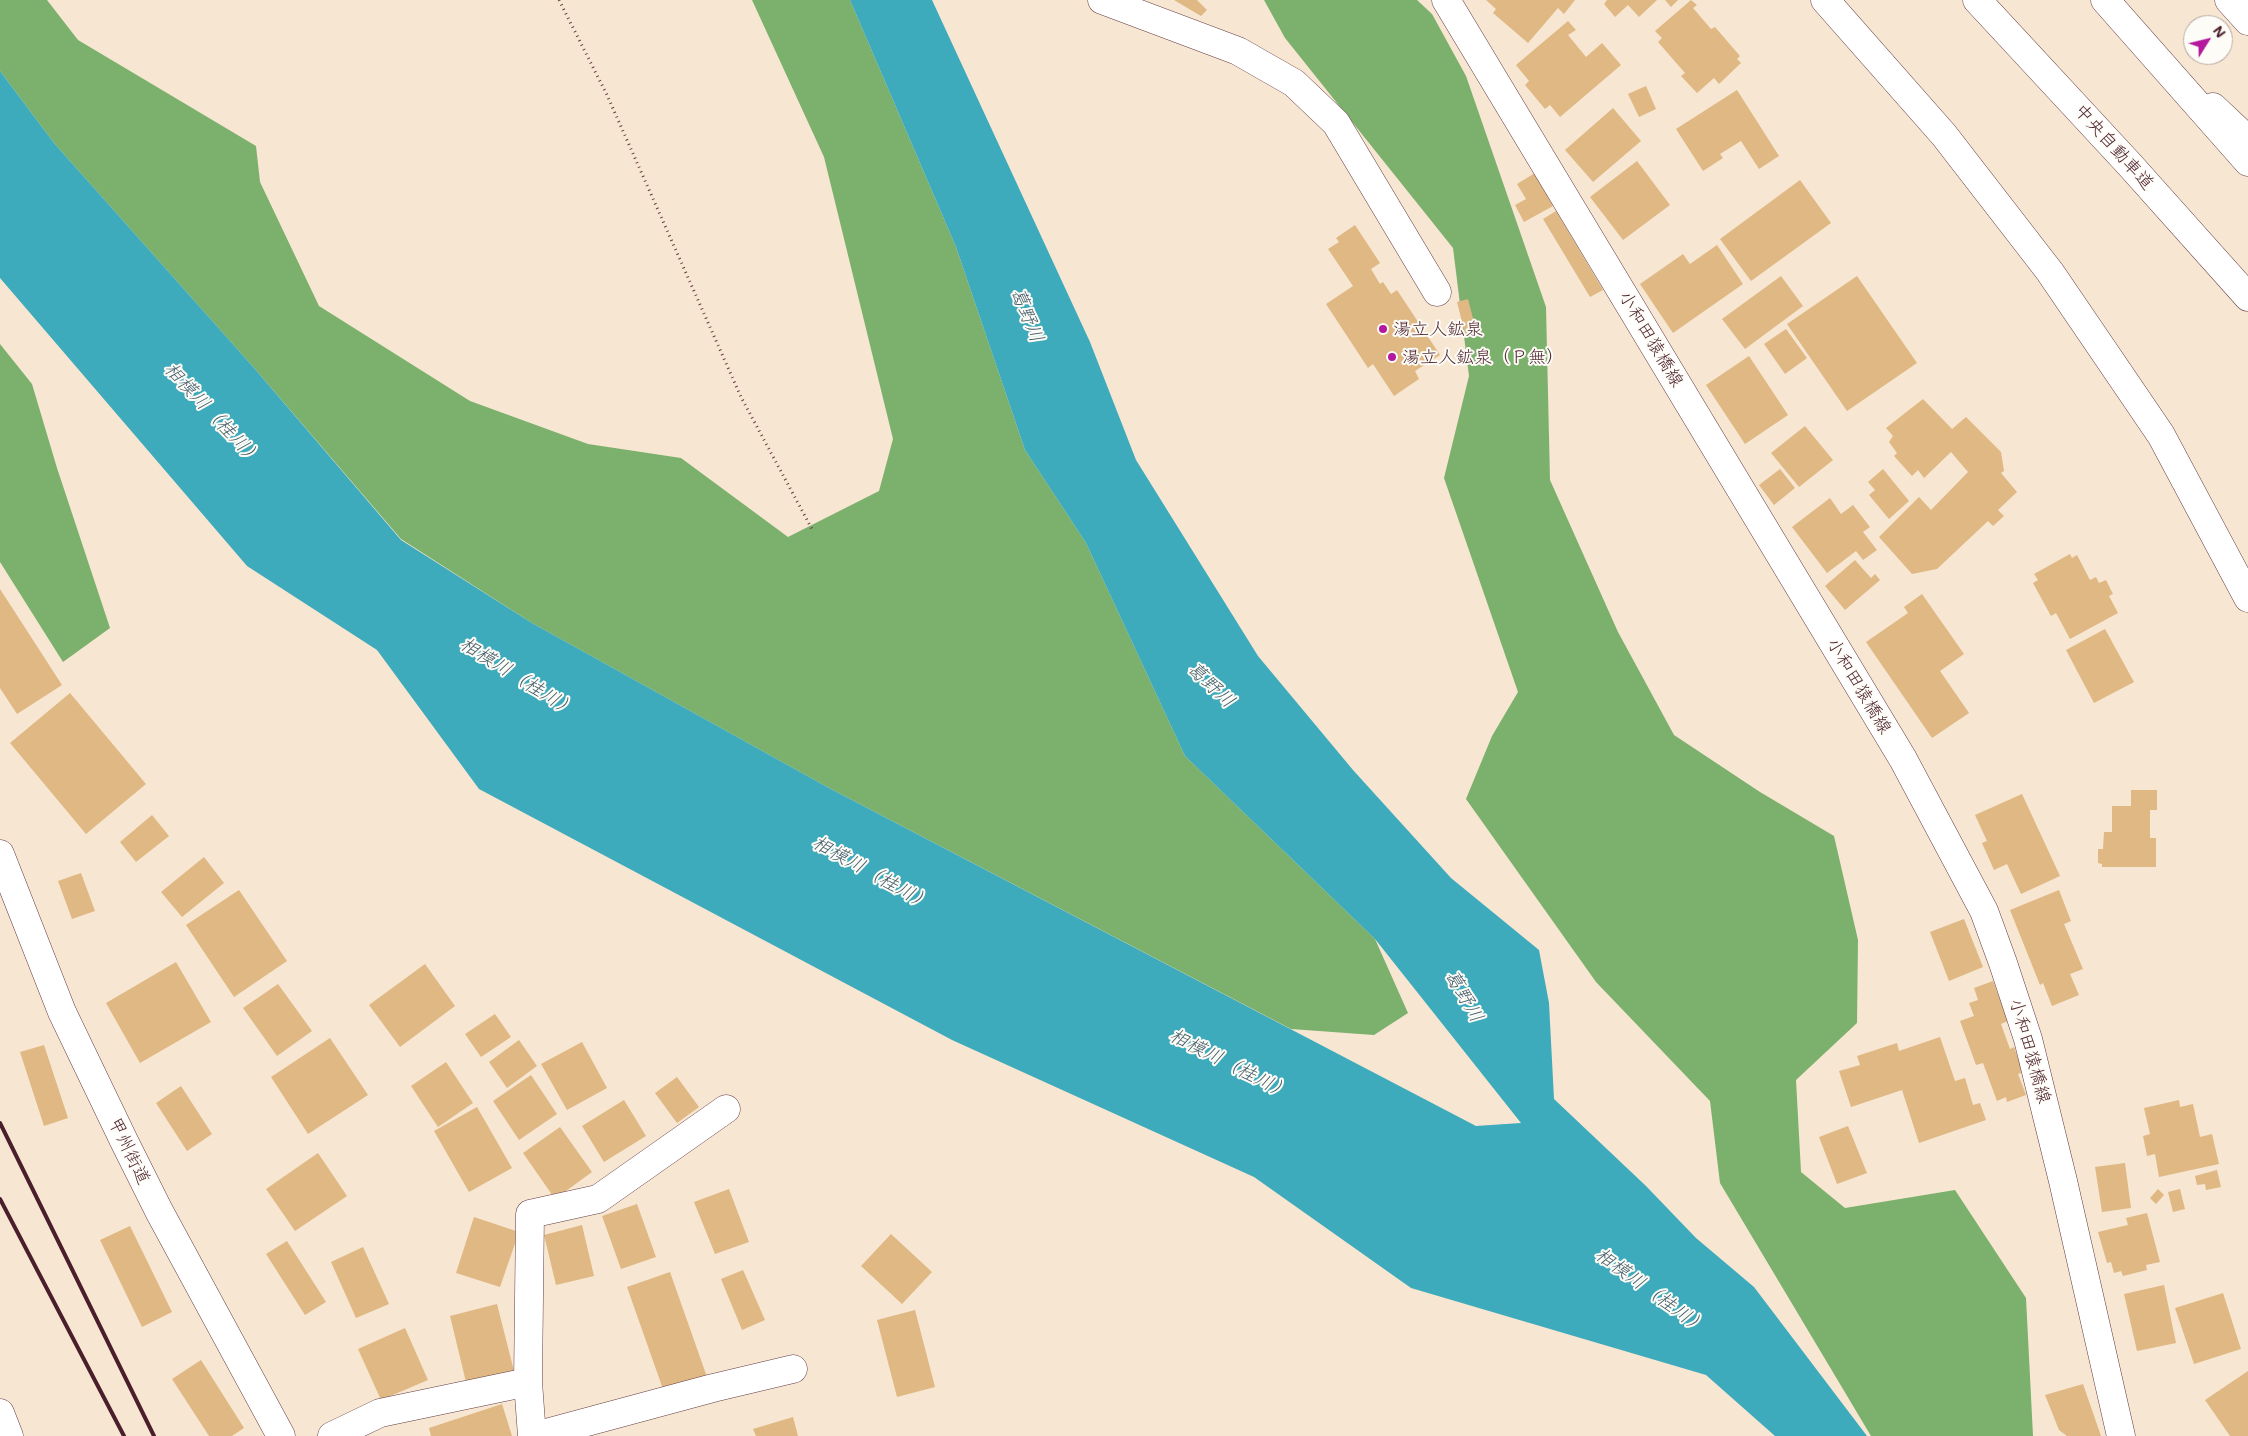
<!DOCTYPE html>
<meta charset="utf-8">
<style>
body{margin:0}
#map{position:relative;width:2248px;height:1436px;overflow:hidden;background:#f7e6d1;font-family:Mali,sans-serif}
canvas{display:block}
.north{position:absolute;left:2183px;top:15px;width:50px;height:50px;box-sizing:border-box;background:#fdfcf7;border:1px solid #b5a4a5;border-radius:50%;rotate:54deg;font-size:14px;font-weight:700;line-height:20px;text-align:center;color:#4a1f2b}
.north::after{content:'';display:block;margin:auto;width:18px;height:22px;background:#b5179e;clip-path:polygon(50% 0,100% 100%,50% 72%,0 100%)}
</style>
<div id="map">
<canvas width="2248" height="1436"></canvas>
<div class="north">N</div>
</div>
<script>
const context = document.querySelector('canvas').getContext('2d');
context.lineJoin = 'round';
function fill(path, color) {
  context.fillStyle = color;
  context.fill(path, 'evenodd');
}
function shape(rows) {
  const path = new Path2D();
  for (const r of rows) {
    path.moveTo(r[0], r[1]);
    for (let i = 2; i < r.length; i += 2) path.lineTo(r[i], r[i + 1]);
  }
  return path;
}
function strokePath(path, color, width, dash) {
  context.strokeStyle = color;
  context.lineWidth = width;
  context.lineCap = dash ? 'butt' : 'round';
  context.setLineDash(dash || []);
  context.stroke(path);
}
function label(font, color, halo, rows, align = 'center') {
  context.font = font + ' Mali,"Klee One",sans-serif';
  context.lineWidth = 4;
  context.setLineDash([]);
  context.textBaseline = 'middle';
  context.strokeStyle = halo;
  context.fillStyle = color;
  for (const [text, x, y, turn = 0] of rows) {
    context.save();
    context.translate(x, y);
    context.rotate((+turn || 0) * Math.PI / 180);
    context.textAlign = isNaN(turn) ? turn : align;
    if (halo) context.strokeText(text, 0, 0);
    context.fillText(text, 0, 0);
    context.restore();
  }
}
const forest = shape([
 [0,0,47,0,78,40,256,146,260,182,319,306,470,401,588,444,681,458,788,537,879,491,893,439,824,157,752,0,850,0,956,247,1025,450,1086,543,1185,756,1375,939,1408,1013,1374,1035,1291,1029,829,788,532,623,401,539,255,369,54,143,0,71],
 [1264,0,1417,0,1432,14,1466,76,1546,307,1550,480,1618,632,1674,735,1760,792,1834,836,1858,940,1857,1023,1796,1080,1801,1172,1845,1208,1955,1190,2026,1298,2033,1436,1871,1436,1720,1183,1710,1101,1596,982,1466,799,1492,736,1518,692,1444,478,1469,376,1453,248,1285,38],
 [0,344,32,384,57,468,110,628,63,662,0,562]
]);
const water = shape([
 [850,0,932,0,1090,342,1136,460,1258,656,1353,770,1451,878,1539,950,1549,1003,1554,1099,1646,1186,1696,1238,1754,1287,1867,1436,1775,1436,1706,1375,1411,1288,1254,1177,952,1040,479,789,377,650,247,566,0,278,0,71,54,143,255,369,401,540,532,623,829,788,1476,1126,1521,1123,1375,939,1185,756,1086,543,1025,450,956,247]
]);
const building = shape([
 [1174,0,1197,0,1207,10,1201,16],
 [1486,0,1575,0,1564,14,1558,8,1528,43,1493,13,1496,9],
 [1607,0,1657,0,1639,17,1628,5,1615,17,1604,4],
 [1665,0,1678,0,1671,7],
 [1691,0,1697,5,1693,8,1711,29,1715,27,1740,56,1737,59,1741,63,1719,84,1714,78,1697,93,1681,76,1685,73,1658,42,1662,38,1655,31],
 [1568,21,1576,30,1568,35,1586,57,1602,43,1621,65,1560,117,1550,105,1545,109,1525,85,1529,81,1516,65],
 [1646,86,1656,109,1639,117,1628,94],
 [1737,90,1779,156,1759,169,1741,141,1720,154,1723,158,1703,171,1676,129],
 [1613,108,1641,141,1593,182,1565,150],
 [1637,161,1670,205,1623,240,1590,197],
 [1535,173,1553,206,1524,222,1515,205,1526,199,1517,184],
 [1800,180,1831,223,1751,281,1720,239],
 [1556,211,1603,290,1590,297,1543,219],
 [1355,225,1380,263,1371,269,1380,284,1383,282,1391,294,1397,290,1440,355,1415,371,1419,379,1394,396,1373,364,1368,368,1326,304,1353,286,1328,249,1339,242,1336,238],
 [1717,245,1743,284,1673,333,1640,284,1683,254,1690,264],
 [1781,276,1803,306,1745,349,1722,319],
 [1857,276,1917,363,1847,411,1787,324],
 [1468,299,1476,330,1465,334,1457,302],
 [1786,329,1807,358,1785,374,1764,344],
 [1749,356,1788,415,1745,444,1706,385],
 [1923,399,1952,429,1966,417,2001,452,2004,471,2001,473,2017,492,1998,510,2004,516,1993,526,1988,521,1937,569,1912,574,1879,537,1919,497,1931,510,1968,472,1951,452,1924,478,1918,470,1912,476,1894,456,1897,453,1889,442,1893,436,1886,428],
 [1805,426,1833,460,1799,487,1771,453],
 [1780,469,1795,488,1774,505,1759,485],
 [1883,469,1909,501,1889,519,1869,495,1875,490,1868,482],
 [1830,498,1841,514,1853,505,1870,527,1863,532,1877,550,1863,560,1856,551,1827,573,1792,527],
 [2070,554,2072,558,2077,555,2090,580,2096,577,2099,583,2106,580,2113,594,2109,596,2118,613,2070,639,2056,613,2051,616,2033,583,2038,580,2034,574],
 [1855,560,1871,578,1875,574,1880,580,1845,610,1825,586],
 [0,589,62,685,17,714,0,688],
 [1922,594,1964,654,1940,671,1969,713,1932,738,1866,642,1908,613,1904,607],
 [2105,629,2134,682,2094,703,2066,650],
 [70,693,146,784,86,834,10,743],
 [2131,790,2157,790,2157,810,2150,810,2150,838,2156,838,2156,867,2102,867,2102,864,2098,863,2098,849,2103,849,2104,832,2112,832,2112,806,2131,806],
 [2022,794,2060,876,2021,894,2007,864,1994,870,1982,843,1987,841,1975,815],
 [152,815,169,836,136,862,120,842],
 [204,857,224,883,182,917,161,892],
 [81,873,95,911,72,919,58,881],
 [239,890,287,961,234,997,186,925],
 [2059,890,2071,921,2064,924,2083,969,2070,974,2079,995,2052,1006,2043,983,2040,985,2010,910],
 [1964,919,1983,967,1949,981,1930,932],
 [176,962,211,1022,140,1063,106,1003],
 [425,964,455,1006,400,1047,369,1005],
 [1993,981,2008,1021,2001,1024,2010,1049,2014,1047,2023,1072,2018,1074,2026,1095,2007,1102,2006,1097,1997,1101,1983,1063,1976,1065,1960,1021,1974,1016,1969,1003,1978,1000,1974,988],
 [278,984,312,1031,277,1056,243,1008],
 [495,1014,511,1037,481,1057,465,1034],
 [1940,1037,1955,1081,1965,1078,1973,1105,1980,1103,1986,1120,1919,1143,1902,1090,1851,1107,1839,1071,1860,1065,1857,1056,1897,1043,1899,1051],
 [330,1038,368,1095,308,1134,271,1077],
 [519,1040,537,1066,507,1088,489,1062],
 [582,1042,607,1088,567,1110,541,1064],
 [44,1045,68,1118,44,1126,20,1052],
 [446,1062,473,1103,438,1127,411,1086],
 [531,1075,557,1114,519,1140,493,1101],
 [677,1077,699,1107,677,1123,655,1093],
 [181,1086,212,1134,187,1151,156,1103],
 [624,1100,646,1136,604,1162,582,1126],
 [2179,1100,2180,1107,2193,1104,2200,1137,2212,1134,2219,1164,2159,1177,2155,1154,2147,1156,2143,1136,2150,1134,2144,1108],
 [477,1107,512,1168,469,1192,434,1131],
 [1848,1126,1867,1173,1837,1184,1819,1137],
 [560,1127,592,1172,555,1199,523,1153],
 [318,1153,347,1196,295,1231,266,1189],
 [2125,1163,2131,1208,2102,1212,2095,1167],
 [2217,1170,2221,1187,2206,1190,2205,1184,2197,1185,2195,1176],
 [729,1189,749,1242,715,1254,694,1202],
 [2158,1189,2164,1195,2156,1204,2150,1198],
 [2180,1189,2185,1209,2173,1212,2168,1192],
 [637,1204,656,1257,621,1269,602,1216],
 [2147,1213,2160,1262,2146,1265,2147,1270,2123,1276,2121,1271,2114,1273,2111,1262,2107,1263,2098,1232,2128,1225,2126,1218],
 [474,1217,519,1232,500,1287,456,1273],
 [582,1225,594,1276,556,1285,544,1235],
 [130,1226,172,1312,142,1327,100,1240],
 [891,1234,932,1272,902,1304,861,1266],
 [287,1241,326,1302,305,1315,266,1254],
 [363,1247,389,1304,356,1318,331,1262],
 [743,1270,765,1320,742,1330,721,1279],
 [670,1272,707,1377,664,1392,627,1287],
 [2164,1285,2176,1343,2137,1351,2124,1294],
 [2223,1293,2241,1349,2194,1364,2175,1308],
 [497,1304,514,1371,466,1382,450,1316],
 [915,1310,935,1387,897,1397,877,1320],
 [405,1328,428,1380,381,1400,358,1349],
 [201,1360,244,1428,232,1436,209,1436,172,1379],
 [2248,1371,2248,1436,2230,1436,2205,1400],
 [2083,1384,2101,1436,2067,1436,2059,1430,2045,1395],
 [502,1404,512,1436,431,1436,429,1428],
 [793,1417,798,1436,756,1436,753,1429]
]);
const path = shape([
 [559,0,607,95,741,397,813,531]
]);
const minor = shape([
 [1102,0,1238,51,1294,83,1336,123,1437,292],
 [1825,0,1944,135,2050,272,2161,435,2248,598],
 [2229,0,2248,21],
 [2213,107,2248,140],
 [0,1413,9,1436],
 [332,1436,380,1413,528,1382],
 [532,1436,528,1382,530,1214,598,1199,726,1109],
 [535,1436,713,1388,793,1369]
]);
const major = shape([
 [1446,0,1903,759,1984,911,2003,963,2028,1039,2063,1181,2121,1436]
]);
const highway = shape([
 [1977,0,2130,165,2248,297],
 [2105,0,2248,162],
 [0,854,62,1012,124,1141,159,1211,281,1436]
]);
const rail = shape([
 [0,1123,154,1436],
 [0,1199,124,1436]
]);
const markers = [
 [1383,329,5,"#b5179e"],
 [1392,357,5,"#b5179e"]
];
const streetNames = [
 ["中央自動車道",2114,147,48],
 ["小和田猿橋線",1651,339,59],
 ["小和田猿橋線",1859,686,59],
 ["小和田猿橋線",2030,1051,74],
 ["甲州街道",129,1151,64]
];
const poiNames = [
 ["湯立人鉱泉",1393,329],
 ["湯立人鉱泉（Ｐ無）",1402,357]
];
const waterNames = [
 ["葛野川",1027,315,68],
 ["相模川（桂川）",213,414,47],
 ["相模川（桂川）",518,677,32],
 ["葛野川",1211,685,43],
 ["相模川（桂川）",872,873,29],
 ["葛野川",1464,996,60],
 ["相模川（桂川）",1230,1064,27],
 ["相模川（桂川）",1651,1291,36]
];
fill(forest, '#7bb06d');
fill(water, '#3eabbd');
fill(building, '#dfb884');
strokePath(minor, '#643d44', 29);
strokePath(major, '#643d44', 29);
strokePath(highway, '#643d44', 29);
strokePath(path, '#643d44', 3, [1, 4]);
strokePath(minor, '#fff', 28);
strokePath(major, '#fff', 28);
strokePath(highway, '#fff', 28);
strokePath(rail, '#4a1f2b', 4);
for (const [x, y, r, color] of markers) {
  const dot = new Path2D();
  dot.arc(x, y, r, 0, 2 * Math.PI);
  context.fillStyle = color;
  context.fill(dot);
  strokePath(dot, '#fdfcf7', 2);
}
label('18px', '#4a1f2b', '#fdfcf7', streetNames);
label('18px', '#4a1f2b', '#fdfcf7', poiNames, 'left');
label('italic 19px', '#455e6d', '#fdfcf7', waterNames);
</script>
